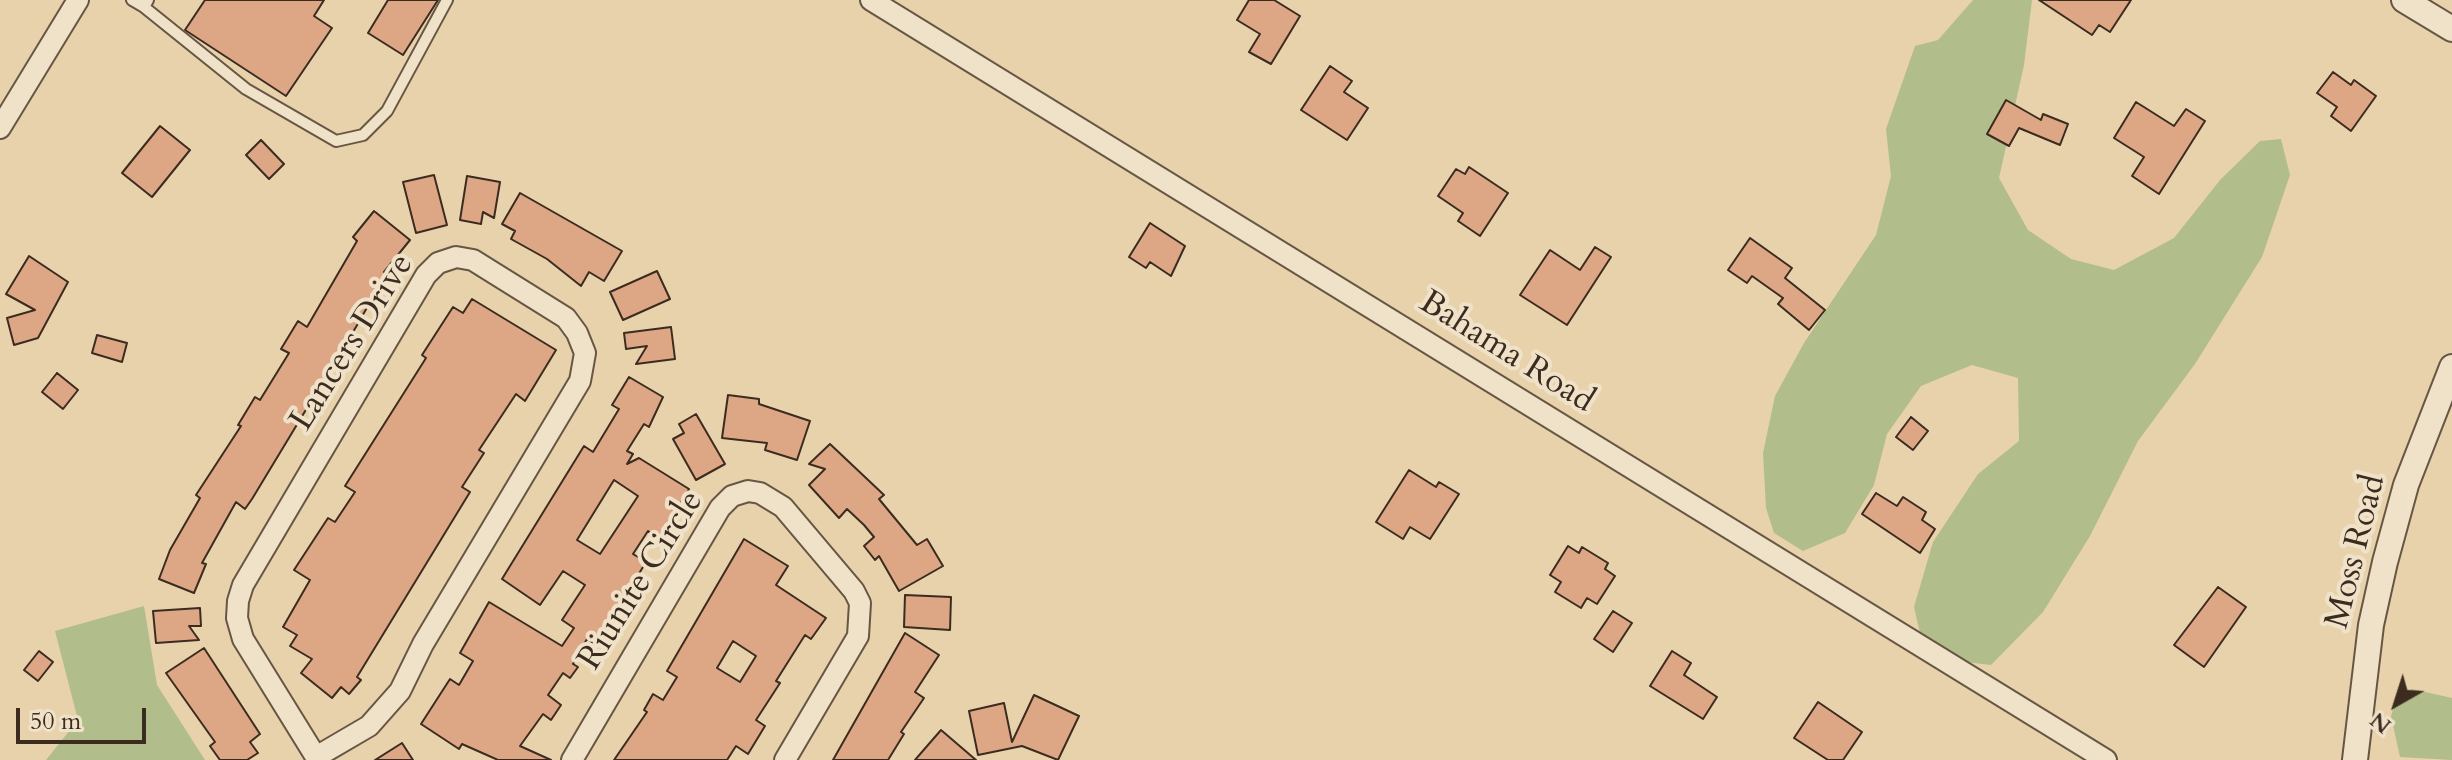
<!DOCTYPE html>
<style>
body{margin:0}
#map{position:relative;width:2452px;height:760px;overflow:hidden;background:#e7d2ac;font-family:Cardo,serif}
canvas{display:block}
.north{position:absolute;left:2356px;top:664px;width:80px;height:80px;-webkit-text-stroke:6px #efe2c9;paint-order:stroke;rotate:219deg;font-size:22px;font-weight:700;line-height:32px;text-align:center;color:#3c2c20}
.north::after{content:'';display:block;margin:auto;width:28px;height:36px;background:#3c2c20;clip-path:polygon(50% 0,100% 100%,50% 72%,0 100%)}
.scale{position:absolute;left:16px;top:708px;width:130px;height:36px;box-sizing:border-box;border:4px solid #3c2c20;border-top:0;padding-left:10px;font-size:24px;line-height:28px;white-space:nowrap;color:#3c2c20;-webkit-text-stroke:6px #efe2c9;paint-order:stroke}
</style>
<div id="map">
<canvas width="2452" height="760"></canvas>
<div class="north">N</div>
<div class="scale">50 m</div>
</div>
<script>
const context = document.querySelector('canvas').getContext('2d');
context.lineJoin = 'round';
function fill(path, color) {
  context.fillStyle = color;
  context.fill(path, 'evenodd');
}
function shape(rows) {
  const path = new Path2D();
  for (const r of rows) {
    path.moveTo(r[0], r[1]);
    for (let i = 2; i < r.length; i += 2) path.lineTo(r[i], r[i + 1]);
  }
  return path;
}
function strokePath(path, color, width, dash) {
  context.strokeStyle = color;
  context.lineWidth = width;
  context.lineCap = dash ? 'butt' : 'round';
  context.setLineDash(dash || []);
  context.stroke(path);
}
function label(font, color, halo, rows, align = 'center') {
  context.font = font + ' Cardo,serif';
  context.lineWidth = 8;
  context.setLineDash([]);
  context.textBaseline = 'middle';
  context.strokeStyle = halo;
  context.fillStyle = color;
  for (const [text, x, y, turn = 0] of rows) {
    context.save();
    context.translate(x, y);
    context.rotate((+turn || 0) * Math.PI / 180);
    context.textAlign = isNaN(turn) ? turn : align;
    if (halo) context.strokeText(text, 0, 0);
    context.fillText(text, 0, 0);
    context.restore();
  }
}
const green = shape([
 [1973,0,2032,0,2024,65,1999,178,2028,230,2071,259,2114,270,2174,238,2220,180,2260,141,2281,139,2290,175,2262,257,2195,364,2138,441,2090,536,2043,612,1991,665,1966,662,1920,633,1914,607,1933,542,1978,474,2019,441,2018,378,1972,365,1921,386,1887,434,1874,485,1845,533,1803,551,1774,533,1766,508,1763,453,1775,396,1804,343,1876,235,1891,176,1886,129,1915,46,1938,40],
 [144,606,157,685,205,760,46,760,78,720,55,631],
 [2412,689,2452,698,2452,760,2400,757,2391,716,2398,693]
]);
const building = shape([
 [205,0,324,0,314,16,332,28,286,96,185,30,205,0],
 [388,0,438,0,403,55,368,33,388,0],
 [1249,0,1274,0,1300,16,1271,64,1249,52,1260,34,1237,20,1249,0],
 [2039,0,2131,0,2110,32,2099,25,2092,35,2039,0],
 [1330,66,1352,81,1344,92,1368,108,1347,140,1301,110,1330,66],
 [2333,72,2351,85,2354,80,2376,96,2351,131,2331,116,2337,107,2317,93,2333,72],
 [2006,100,2041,120,2043,114,2068,124,2060,145,2019,128,2009,146,1987,134,2006,100],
 [2136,102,2174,126,2186,109,2205,121,2159,194,2132,176,2144,157,2114,138,2136,102],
 [160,126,190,150,152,197,122,173,160,126],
 [261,140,284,164,269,179,246,155,261,140],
 [1469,167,1508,193,1480,236,1458,221,1463,213,1438,196,1456,169,1465,174,1469,167],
 [434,175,447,225,416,233,403,182,434,175],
 [467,176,500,182,494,218,483,212,481,224,460,220,467,176],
 [520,193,622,251,604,281,589,272,581,286,547,259,511,239,515,231,502,224,520,193],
 [374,211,410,240,384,272,386,274,356,327,252,499,245,509,236,502,202,563,206,564,194,593,159,579,170,550,200,498,196,495,241,426,238,425,255,397,260,400,289,353,281,349,298,321,307,327,357,241,353,237,374,211],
 [1150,223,1185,246,1171,276,1150,262,1146,268,1129,257,1150,223],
 [1750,238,1792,268,1785,278,1825,310,1809,330,1778,304,1783,298,1752,276,1747,283,1728,270,1750,238],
 [1595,247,1611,257,1567,325,1520,295,1550,250,1580,270,1595,247],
 [29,256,68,282,38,338,14,345,7,318,35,310,6,294,29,256],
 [657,271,670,299,623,320,610,292,657,271],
 [472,299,556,350,525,401,516,394,479,450,484,453,462,487,470,492,357,677,361,680,349,694,341,687,332,698,301,673,312,659,290,646,297,635,283,627,310,580,294,570,328,518,335,522,355,492,345,486,426,358,422,355,453,307,463,313,472,299],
 [671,327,675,359,636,364,647,346,626,349,624,333,671,327],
 [97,335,127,343,122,362,92,353,97,335],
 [57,373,78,390,63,409,42,392,57,373],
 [629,377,663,397,649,427,644,424,627,451,633,454,627,464,639,458,689,489,660,538,648,531,633,554,646,562,596,645,587,639,573,664,578,667,570,678,563,673,548,695,561,705,551,720,543,714,520,746,551,760,498,760,462,744,459,749,421,724,450,679,459,685,473,661,460,653,489,602,562,646,574,628,562,620,585,585,563,571,540,605,502,579,584,446,593,452,619,409,612,405,629,377],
 [614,480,638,496,600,554,577,540,614,480],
 [728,395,759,399,759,404,810,421,797,460,765,450,767,443,722,438,728,395],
 [696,414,725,464,696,480,673,439,684,433,679,424,696,414],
 [1911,417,1928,431,1913,450,1896,437,1911,417],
 [830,444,884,495,879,499,917,545,927,539,943,566,899,591,879,556,875,560,864,546,874,537,864,525,847,509,839,518,809,485,825,469,809,464,830,444],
 [1409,470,1436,487,1439,482,1459,494,1430,539,1410,527,1403,539,1376,522,1409,470],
 [1876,493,1897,506,1903,497,1926,512,1922,520,1935,529,1920,553,1862,514,1876,493],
 [744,539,788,566,776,585,826,618,811,639,805,635,776,681,780,683,756,720,765,726,748,754,736,746,727,760,614,760,647,712,644,710,653,694,663,700,677,677,667,671,744,539],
 [733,641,756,656,740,682,717,668,733,641],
 [1568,546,1579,553,1582,547,1608,563,1605,569,1615,576,1597,604,1587,598,1581,608,1555,592,1561,582,1550,575,1568,546],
 [2218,587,2246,607,2204,667,2174,645,2218,587],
 [905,595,951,597,950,630,904,627,905,595],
 [200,608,201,626,189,626,199,640,156,643,153,611,200,608],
 [1613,611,1632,623,1613,652,1594,639,1613,611],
 [905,633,939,655,915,692,924,698,901,732,904,734,888,760,833,760,905,633],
 [204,648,260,734,250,742,258,753,247,760,220,760,210,746,215,742,166,673,204,648],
 [39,651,53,662,38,681,24,670,39,651],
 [1672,651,1691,663,1684,675,1717,697,1703,719,1650,686,1672,651],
 [1034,695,1079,716,1058,760,1022,746,978,755,969,711,1004,703,1012,742,1034,695],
 [1818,702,1862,732,1843,760,1828,760,1794,738,1818,702],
 [941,730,976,760,915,760,941,730],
 [402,743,413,760,375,760,402,743]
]);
const service = shape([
 [132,0,144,7,148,0],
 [144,7,246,89,336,141,363,135,387,111,447,0]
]);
const minor = shape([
 [871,0,2106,760],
 [0,128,78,0],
 [316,757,369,726,400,691,423,644,580,381,585,353,577,333,566,318,473,260,456,257,438,263,426,275,243,585,238,601,237,618,243,639,316,757,318,760],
 [572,760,720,508,732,496,748,491,760,493,783,507,854,591,860,603,858,636,785,760]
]);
const tertiary = shape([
 [2404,0,2452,29],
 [2355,760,2371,625,2385,562,2406,485,2452,367]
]);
const streetNames = [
 ["Lancers Drive",353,343,-58],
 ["Bahama Road",1506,353,32],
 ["Moss Road",2357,552,-76],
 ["Riunite Circle",642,581,-58]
];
fill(green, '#b2bd8c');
fill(building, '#dda786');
strokePath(building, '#3c2c20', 2);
strokePath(service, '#675643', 14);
strokePath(minor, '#675643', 24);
strokePath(tertiary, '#675643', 28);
strokePath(service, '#efe2c9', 10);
strokePath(minor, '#efe2c9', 20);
strokePath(tertiary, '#efe2c9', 24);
label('34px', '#3c2c20', '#efe2c9', streetNames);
</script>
